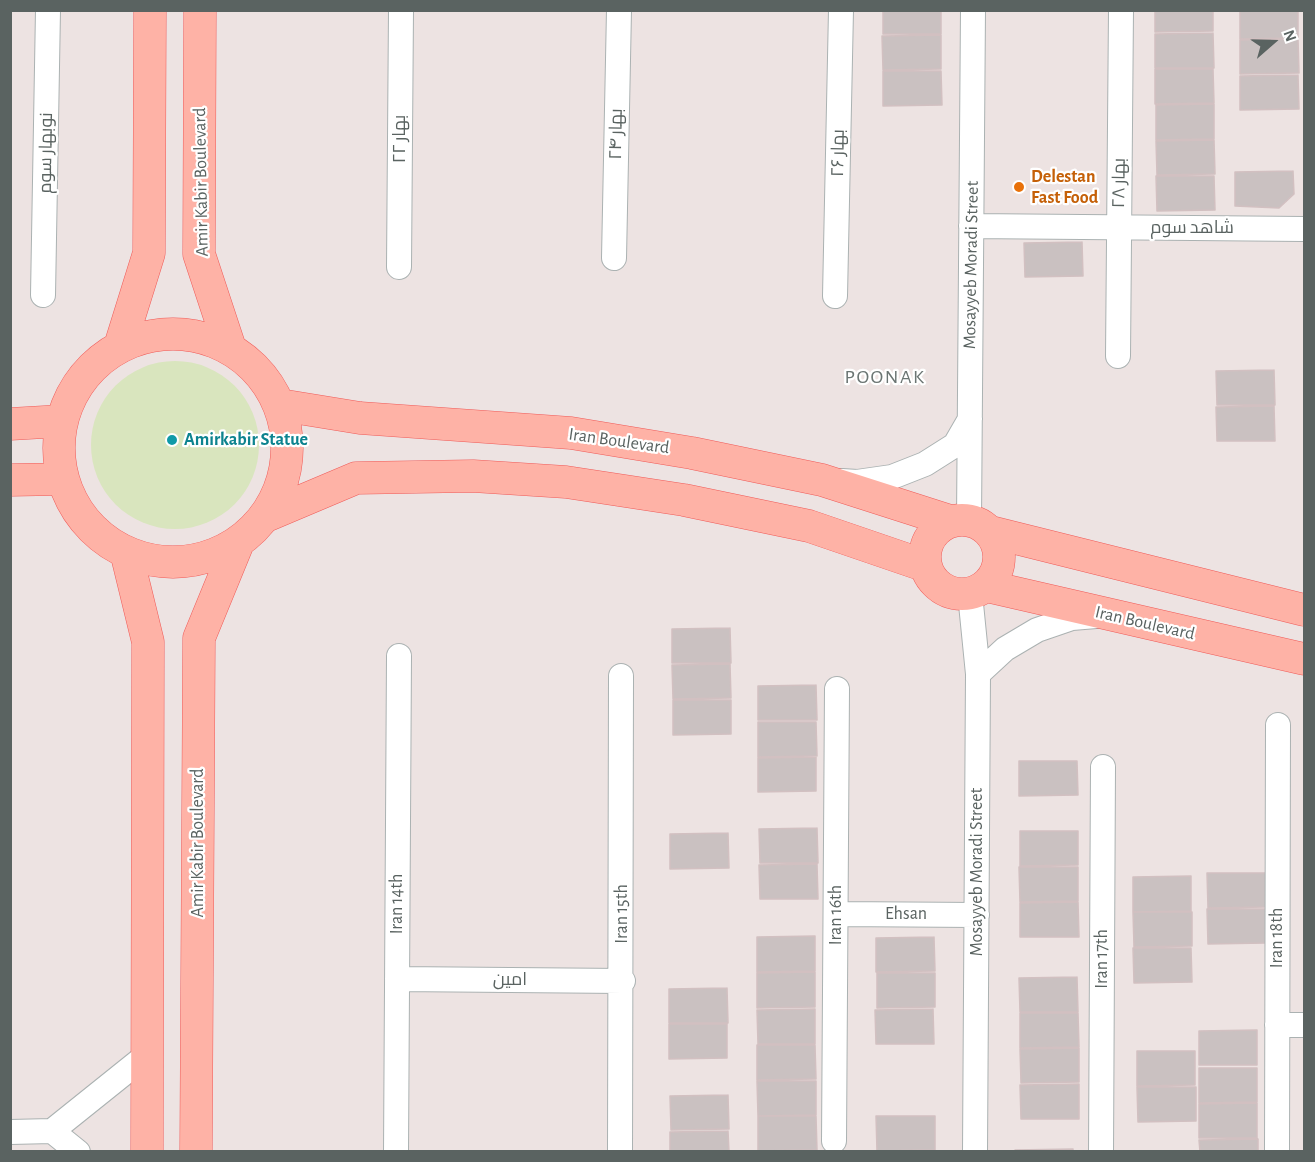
<!DOCTYPE html>
<meta charset="utf-8">
<style>
body{margin:0}
#map{position:relative;width:1315px;height:1162px;overflow:hidden;background:#ede3e2;font-family:"Alegreya Sans",sans-serif}
canvas{display:block}
.frame{position:absolute;inset:0;border:12px solid #5a6361;pointer-events:none}
.north{position:absolute;left:1243px;top:12px;width:60px;height:60px;-webkit-text-stroke:4px #fff;paint-order:stroke;rotate:70deg;font-size:16px;font-weight:700;line-height:24px;text-align:center;color:#5a6361}
.north::after{content:'';display:block;margin:auto;width:21px;height:27px;background:#5a6361;clip-path:polygon(50% 0,100% 100%,50% 72%,0 100%)}
</style>
<div id="map">
<canvas width="1315" height="1162"></canvas>
<div class="frame"></div>
<div class="north">N</div>
</div>
<script>
const context = document.querySelector('canvas').getContext('2d');
context.lineJoin = 'round';
function fill(path, color) {
  context.fillStyle = color;
  context.fill(path, 'evenodd');
}
function shape(rows) {
  const path = new Path2D();
  for (const r of rows) {
    if (r.length === 3) {
      path.moveTo(r[0] + r[2], r[1]);
      path.arc(r[0], r[1], r[2], 0, 2 * Math.PI);
      continue;
    }
    path.moveTo(r[0], r[1]);
    for (let i = 2; i < r.length; i += 2) path.lineTo(r[i], r[i + 1]);
  }
  return path;
}
function strokePath(path, color, width, dash) {
  context.strokeStyle = color;
  context.lineWidth = width;
  context.lineCap = dash ? 'butt' : 'round';
  context.setLineDash(dash || []);
  context.stroke(path);
}
function label(font, color, halo, rows, align = 'center') {
  context.font = font + ' "Alegreya Sans",Cairo,sans-serif';
  context.lineWidth = 4.5;
  context.setLineDash([]);
  context.textBaseline = 'middle';
  context.strokeStyle = halo;
  context.fillStyle = color;
  for (const [text, x, y, turn = 0] of rows) {
    context.save();
    context.translate(x, y);
    context.rotate((+turn || 0) * Math.PI / 180);
    context.textAlign = isNaN(turn) ? turn : align;
    if (halo) context.strokeText(text, 0, 0);
    context.fillText(text, 0, 0);
    context.restore();
  }
}
const green = shape([
 [175,445,84]
]);
const building = shape([
 [883,10,941,10,941,34,883,34,883,10],
 [1155,10,1213,10,1213,31,1155,32,1155,10],
 [1240,10,1298,10,1298,38,1240,39,1240,10],
 [1213,33,1214,68,1155,68,1155,34,1213,33],
 [941,35,941,69,883,70,882,36,941,35],
 [1298,39,1299,73,1240,74,1240,40,1298,39],
 [1155,69,1213,69,1214,103,1155,104,1155,69],
 [883,71,941,71,942,105,883,106,883,71],
 [1298,75,1299,109,1240,110,1240,76,1298,75],
 [1214,104,1214,139,1156,140,1156,105,1214,104],
 [1214,140,1215,174,1157,175,1156,141,1214,140],
 [1293,171,1294,194,1279,208,1235,206,1235,172,1293,171],
 [1156,176,1214,176,1215,210,1157,211,1156,176],
 [1082,242,1083,276,1025,277,1024,243,1082,242],
 [1274,370,1275,405,1217,405,1216,371,1274,370],
 [1274,406,1275,441,1217,441,1216,407,1274,406],
 [730,628,731,663,672,663,672,629,730,628],
 [730,664,731,698,673,699,672,665,730,664],
 [816,685,817,720,758,720,758,686,816,685],
 [673,700,731,700,731,734,673,735,673,700],
 [758,722,816,722,817,756,758,757,758,722],
 [816,757,816,791,758,792,758,758,816,757],
 [1019,761,1077,761,1078,795,1019,796,1019,761],
 [817,828,818,863,760,863,759,829,817,828],
 [1020,831,1078,831,1078,865,1020,866,1020,831],
 [728,833,729,868,670,869,670,834,728,833],
 [817,864,818,899,760,899,759,865,817,864],
 [1019,867,1078,867,1078,901,1020,902,1019,867],
 [1207,873,1266,873,1266,907,1208,908,1207,873],
 [1191,876,1191,911,1133,912,1133,877,1191,876],
 [1078,902,1079,937,1020,937,1020,903,1078,902],
 [1207,909,1266,909,1266,943,1208,944,1207,909],
 [1133,912,1192,912,1192,946,1134,947,1133,912],
 [815,936,815,971,757,972,757,937,815,936],
 [934,937,935,971,876,972,876,938,934,937],
 [1133,948,1191,948,1192,982,1134,983,1133,948],
 [815,972,815,1007,757,1008,757,973,815,972],
 [877,973,935,973,935,1007,877,1008,877,973],
 [1077,977,1078,1012,1020,1012,1019,978,1077,977],
 [727,988,728,1023,669,1023,669,989,727,988],
 [815,1009,815,1044,758,1044,757,1010,815,1009],
 [933,1009,934,1044,876,1044,875,1010,933,1009],
 [1020,1013,1078,1013,1079,1047,1020,1048,1020,1013],
 [669,1024,727,1024,727,1058,669,1059,669,1024],
 [1257,1030,1257,1065,1199,1065,1199,1031,1257,1030],
 [757,1045,815,1045,816,1079,757,1080,757,1045],
 [1079,1048,1079,1082,1021,1083,1020,1049,1079,1048],
 [1137,1051,1195,1051,1195,1085,1137,1086,1137,1051],
 [1199,1068,1257,1068,1257,1102,1199,1103,1199,1068],
 [757,1081,816,1081,816,1115,758,1116,757,1081],
 [1079,1084,1079,1119,1021,1119,1020,1085,1079,1084],
 [1137,1087,1196,1087,1196,1121,1138,1122,1137,1087],
 [728,1095,729,1129,671,1130,670,1096,728,1095],
 [1257,1103,1257,1138,1199,1138,1199,1104,1257,1103],
 [758,1116,816,1116,817,1150,758,1151,758,1116],
 [876,1116,935,1116,935,1150,877,1151,876,1116],
 [728,1131,729,1152,670,1152,670,1132,728,1131],
 [1258,1139,1258,1152,1200,1152,1199,1140,1258,1139],
 [1073,1149,1073,1152,1015,1152,1015,1150,1073,1149]
]);
const minor = shape([
 [971,226,1304,229],
 [614,258,619,10],
 [399,267,401,10],
 [43,295,48,10],
 [835,296,841,10],
 [1118,356,1121,10],
 [842,481,857,482,892,477,925,464,955,445,970,419],
 [969,520,973,10],
 [970,594,978,674,975,1152],
 [978,674,1005,649,1037,630,1072,618,1096,616],
 [836,914,977,915],
 [397,979,623,981],
 [1277,1025,1304,1025],
 [52,1131,148,1054],
 [52,1131,78,1152],
 [10,1132,52,1131],
 [834,1141,837,689],
 [396,1152,399,656],
 [620,1152,621,676],
 [1101,1152,1103,767],
 [1277,1152,1278,725]
]);
const major = shape([
 [200,10,199,254,230,348],
 [173,448,114],
 [120,346,149,253,150,10],
 [280,405,360,418,571,433,692,453,822,480,950,521],
 [10,424,62,421],
 [10,480,63,479],
 [266,516,356,478,473,476,566,482,684,500,809,526,926,566],
 [962,557,37],
 [991,532,1304,610],
 [126,552,148,642,147,1152],
 [986,586,1304,659],
 [196,1152,199,638,238,543]
]);
const markers = [
 [1019,187,6,"#e8710a"],
 [172,440,6,"#0f9aa8"]
];
const streetNames = [
 ["بهار ۲۴",616,134,-89],
 ["بهار ۲۲",400,139,-90],
 ["نوبهار سوم",46,153,-89],
 ["بهار ۲۶",838,153,-89],
 ["Amir Kabir Boulevard",201,182,-91],
 ["بهار ۲۸",1119,183,-89],
 ["شاهد سوم",1192,228],
 ["Mosayyeb Moradi Street",971,265,-89],
 ["Iran Boulevard",619,441,8],
 ["Iran Boulevard",1145,623,13],
 ["Amir Kabir Boulevard",198,843,-90],
 ["Mosayyeb Moradi Street",977,872,-90],
 ["Iran 14th",397,904,-90],
 ["Iran 15th",622,914,-90],
 ["Ehsan",906,914],
 ["Iran 16th",836,915,-90],
 ["Iran 18th",1277,938,-90],
 ["Iran 17th",1102,959,-90],
 ["امین",510,980]
];
const foodNames = [
 ["Delestan",1031,177],
 ["Fast Food",1031,198]
];
const cultureNames = [
 ["Amirkabir Statue",184,440]
];
const neighbourhoodNames = [
 ["POONAK",885,377]
];
fill(green, '#d9e5be');
fill(building, '#cac1c1');
strokePath(building, '#d2c0c1', 1.5);
strokePath(minor, '#abb2b2', 26);
strokePath(major, '#ef5b59', 33);
strokePath(minor, '#fff', 24);
strokePath(major, '#feb2a6', 32);
for (const [x, y, r, color] of markers) {
  const dot = new Path2D();
  dot.arc(x, y, r, 0, 2 * Math.PI);
  context.fillStyle = color;
  context.fill(dot);
  strokePath(dot, '#fff', 2);
}
label('18px', '#5a6361', '#fff', streetNames);
label('bold 18px', '#c56008', '#fff', foodNames, 'left');
label('bold 18px', '#0d838f', '#fff', cultureNames, 'left');
context.letterSpacing = '1.5px';
label('20px', '#6b7573', '#fff', neighbourhoodNames);
context.letterSpacing = '0px';
</script>
